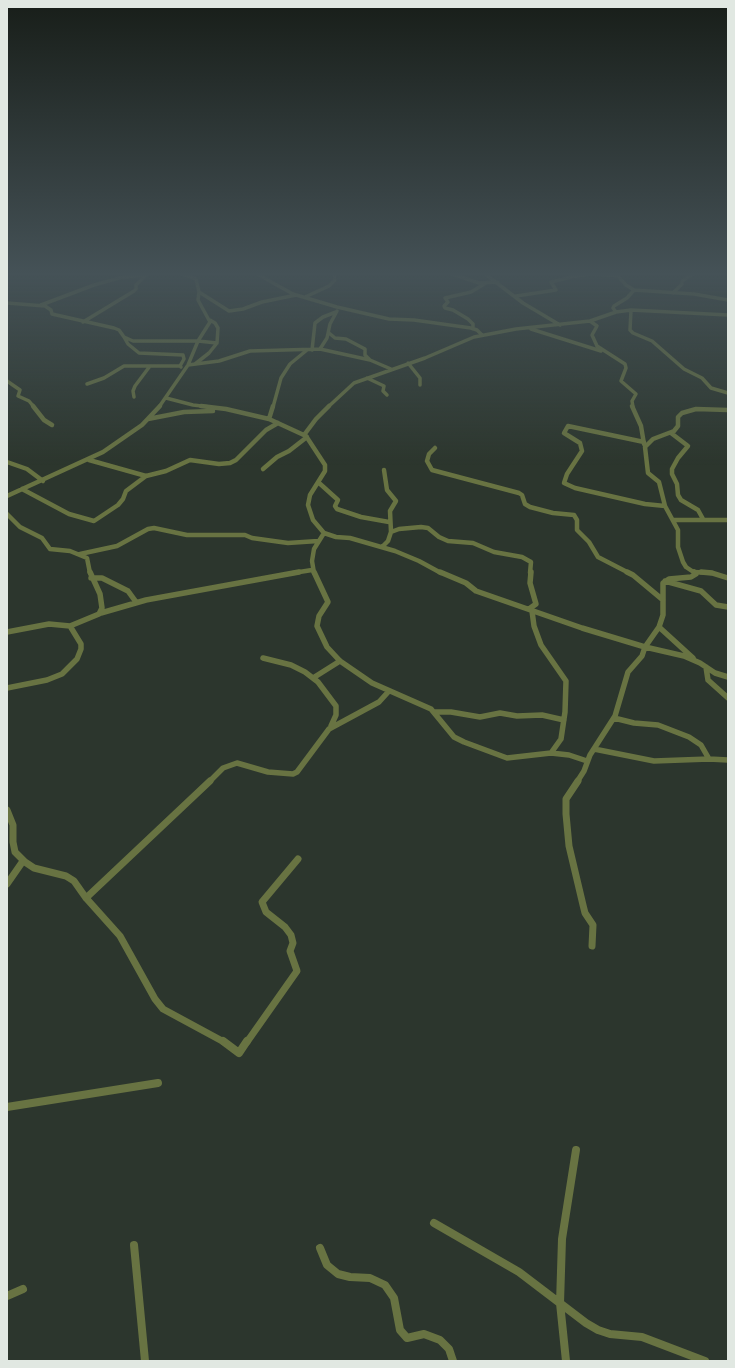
<!DOCTYPE html>
<style>
body{margin:0}
#map{position:relative;width:735px;height:1368px;overflow:hidden;background:#2c362d;font-family:"Golos Text",sans-serif}
canvas{display:block}
.frame{position:absolute;inset:0;border:8px solid #e1e8e2;pointer-events:none}
</style>
<div id="map">
<canvas width="735" height="1368"></canvas>
<div class="frame"></div>
</div>
<script>
const context = document.querySelector('canvas').getContext('2d');
context.lineJoin = 'round';
function shape(rows) {
  const path = new Path2D();
  for (const r of rows) {
    path.moveTo(r[0], r[1]);
    for (let i = 2; i < r.length; i += 2) path.lineTo(r[i], r[i + 1]);
  }
  return path;
}
function strokePath(path, color, width, dash) {
  context.strokeStyle = color;
  context.lineWidth = width;
  context.lineCap = dash ? 'butt' : 'round';
  context.setLineDash(dash || []);
  context.stroke(path);
}
const minorFar4 = shape([
 [257,274,293,294,337,307,389,319,414,320,471,328,477,330,482,335],
 [452,274,479,283,498,282],
 [485,274,523,303,560,325],
 [616,274,626,285,634,290,694,294,728,300],
 [199,292,229,311,243,309,262,302,296,295],
 [673,293,682,284,682,281,693,274],
 [516,296,556,290,551,282,571,277,591,274,618,276],
 [305,297,329,286,335,280,334,274],
 [7,303,45,306,51,310,52,314,114,328,119,330,124,337,133,341,198,341,217,343],
 [41,305,94,285,119,278,146,275],
 [631,310,630,330,633,333,652,341,684,369,702,378,711,388,728,393],
 [616,312,613,308,614,306,627,298,634,290],
 [590,321,597,326,592,335,597,346,625,364,626,368,621,381,636,394,632,401,633,407],
 [83,322,134,291,136,289,136,285,146,275],
 [473,329,473,324,468,319,453,310,445,308,444,306,448,302,445,298,471,292,486,283],
 [531,329,601,351],
 [329,333,335,338,346,339,365,349,365,355,370,360],
 [124,337,128,344,139,353,183,355,184,359,180,366,181,367],
 [320,349,327,338,330,324,337,311],
 [312,350,315,323,323,317,336,312],
 [408,363,420,378,420,385],
 [195,364,209,353,217,343,218,328,215,323,210,320],
 [188,365,219,361,250,351,320,349,370,360,391,369],
 [367,378,384,386,383,391,387,395],
 [7,381,20,390,18,396,29,401,34,407],
 [87,384,104,378,124,366,180,366],
 [134,397,133,391,135,386,150,366],
 [166,398,193,405,210,407],
 [159,407,188,365,198,341,210,322,198,300,199,292,196,279,182,274],
 [273,407,281,378,290,364,307,350],
 [328,407,354,383,425,358,474,337,516,329,590,321,616,312,631,310,728,315]
]);
const minorFar3 = shape([
 [33,406,44,420,52,425],
 [201,406,226,409,269,419,306,436,325,465,325,471,310,495,308,505,313,520,324,533,336,537,350,538,395,551,419,561,441,573],
 [632,406,641,426,644,444],
 [148,419,184,412,213,411],
 [269,419,273,406],
 [671,433,688,446,678,458,672,469,672,474,677,484,678,495,681,500,698,510,703,519],
 [304,435,316,419,329,406],
 [644,442,568,426,564,433,580,443,582,451,567,474,564,483,575,488,645,504,665,506],
 [435,448,429,454,427,461,432,470,519,493,522,495,525,504,530,507,553,513,574,515,577,520,577,530,589,542,598,557,629,573],
 [89,460,146,476,166,471,190,460,219,464,230,463,236,460,266,430,278,423],
 [7,462,27,469,43,481],
 [263,469,277,457,289,451,307,437],
 [384,470,387,490,396,501,390,511,391,532],
 [318,482,338,500,335,506,337,509,361,517,389,522],
 [22,489,69,514,94,521,118,505,123,499,126,491,146,476],
 [7,496,103,452,142,425,160,406],
 [7,514,20,527,42,538,50,549,70,551,87,558,90,573],
 [673,520,728,520],
 [382,547,388,541,391,532,399,529,421,527,428,528,439,537,448,541,473,543,494,552,522,557,531,562,530,573],
 [80,554,117,546,148,529,154,528,187,535,245,535,252,538,288,543,318,541],
 [694,572,713,573],
 [293,573,312,570],
 [314,573,312,561,314,549,324,533],
 [695,573,686,567,683,562,678,547,678,530,665,506,659,482,648,473,645,447,653,439,674,431,678,426,678,417,682,413,696,409,728,410]
]);
const minorFar2 = shape([
 [314,572,328,602,319,616,317,626,327,647,340,661,372,683,431,709,454,737,464,742,507,758,551,753,569,755,587,761],
 [440,572,466,583,476,591,582,628,645,647,684,656,700,663,715,673,728,677],
 [627,572,633,575,663,600],
 [701,572,712,573,728,578],
 [91,578,102,578,128,591,136,602],
 [665,581,701,591,716,605,728,607],
 [529,609,536,604,530,583,531,572],
 [532,611,534,626,541,645,566,681,565,712,561,739,551,753],
 [101,613,146,600,299,572],
 [659,627,693,658],
 [7,632,49,624,70,626,99,614,102,608,100,594,90,572],
 [263,658,291,665,305,672,318,682,336,706,336,715,331,726],
 [706,667,708,680,728,698],
 [313,678,340,661],
 [7,688,47,680,62,674,77,659,81,649,81,644,70,626],
 [434,712,451,712,480,717,500,713,517,716,542,715,564,720],
 [614,718,634,723,658,725,689,737,701,745,709,759],
 [594,749,654,761,709,759,728,760],
 [209,782,223,768,237,763,268,772,293,774,297,772,329,729,379,702,389,691],
 [577,782,584,771,590,755,615,716,628,672,642,656,645,647,659,627,663,615,663,583,669,579,691,577,696,574,694,572]
]);
const minorFar1 = shape([
 [578,781,566,799,566,814,569,846,583,905,585,913,593,925,592,946],
 [7,810,13,825,13,842,15,852,25,862,34,868,66,876,74,881,86,898,120,936,155,999,163,1009,224,1042],
 [7,884,23,861],
 [86,898,210,781],
 [247,1042,297,971,290,951,293,943,291,935,285,927,266,912,262,902,298,859]
]);
const minor = shape([
 [223,1041,239,1053,247,1041],
 [7,1107,158,1083],
 [434,1223,519,1272,586,1323,598,1330,610,1334,642,1337,705,1361],
 [134,1245,145,1361],
 [320,1248,327,1265,338,1274,350,1277,370,1278,385,1285,394,1298,400,1330,407,1338,424,1334,440,1340,449,1349,453,1361],
 [7,1296,23,1289],
 [566,1361,560,1303,562,1239,576,1150]
]);
strokePath(minorFar4, '#687342', 3.5);
strokePath(minorFar3, '#687342', 4.5);
strokePath(minorFar2, '#687342', 5.5);
strokePath(minorFar1, '#687342', 7);
strokePath(minor, '#687342', 8);
const sky = context.createLinearGradient(0, 0, 0, 465);
sky.addColorStop(0, '#181e19');
sky.addColorStop(0.59, '#455257');
sky.addColorStop(1, '#45525700');
context.fillStyle = sky;
context.fillRect(0, 0, 735, 465);
</script>
